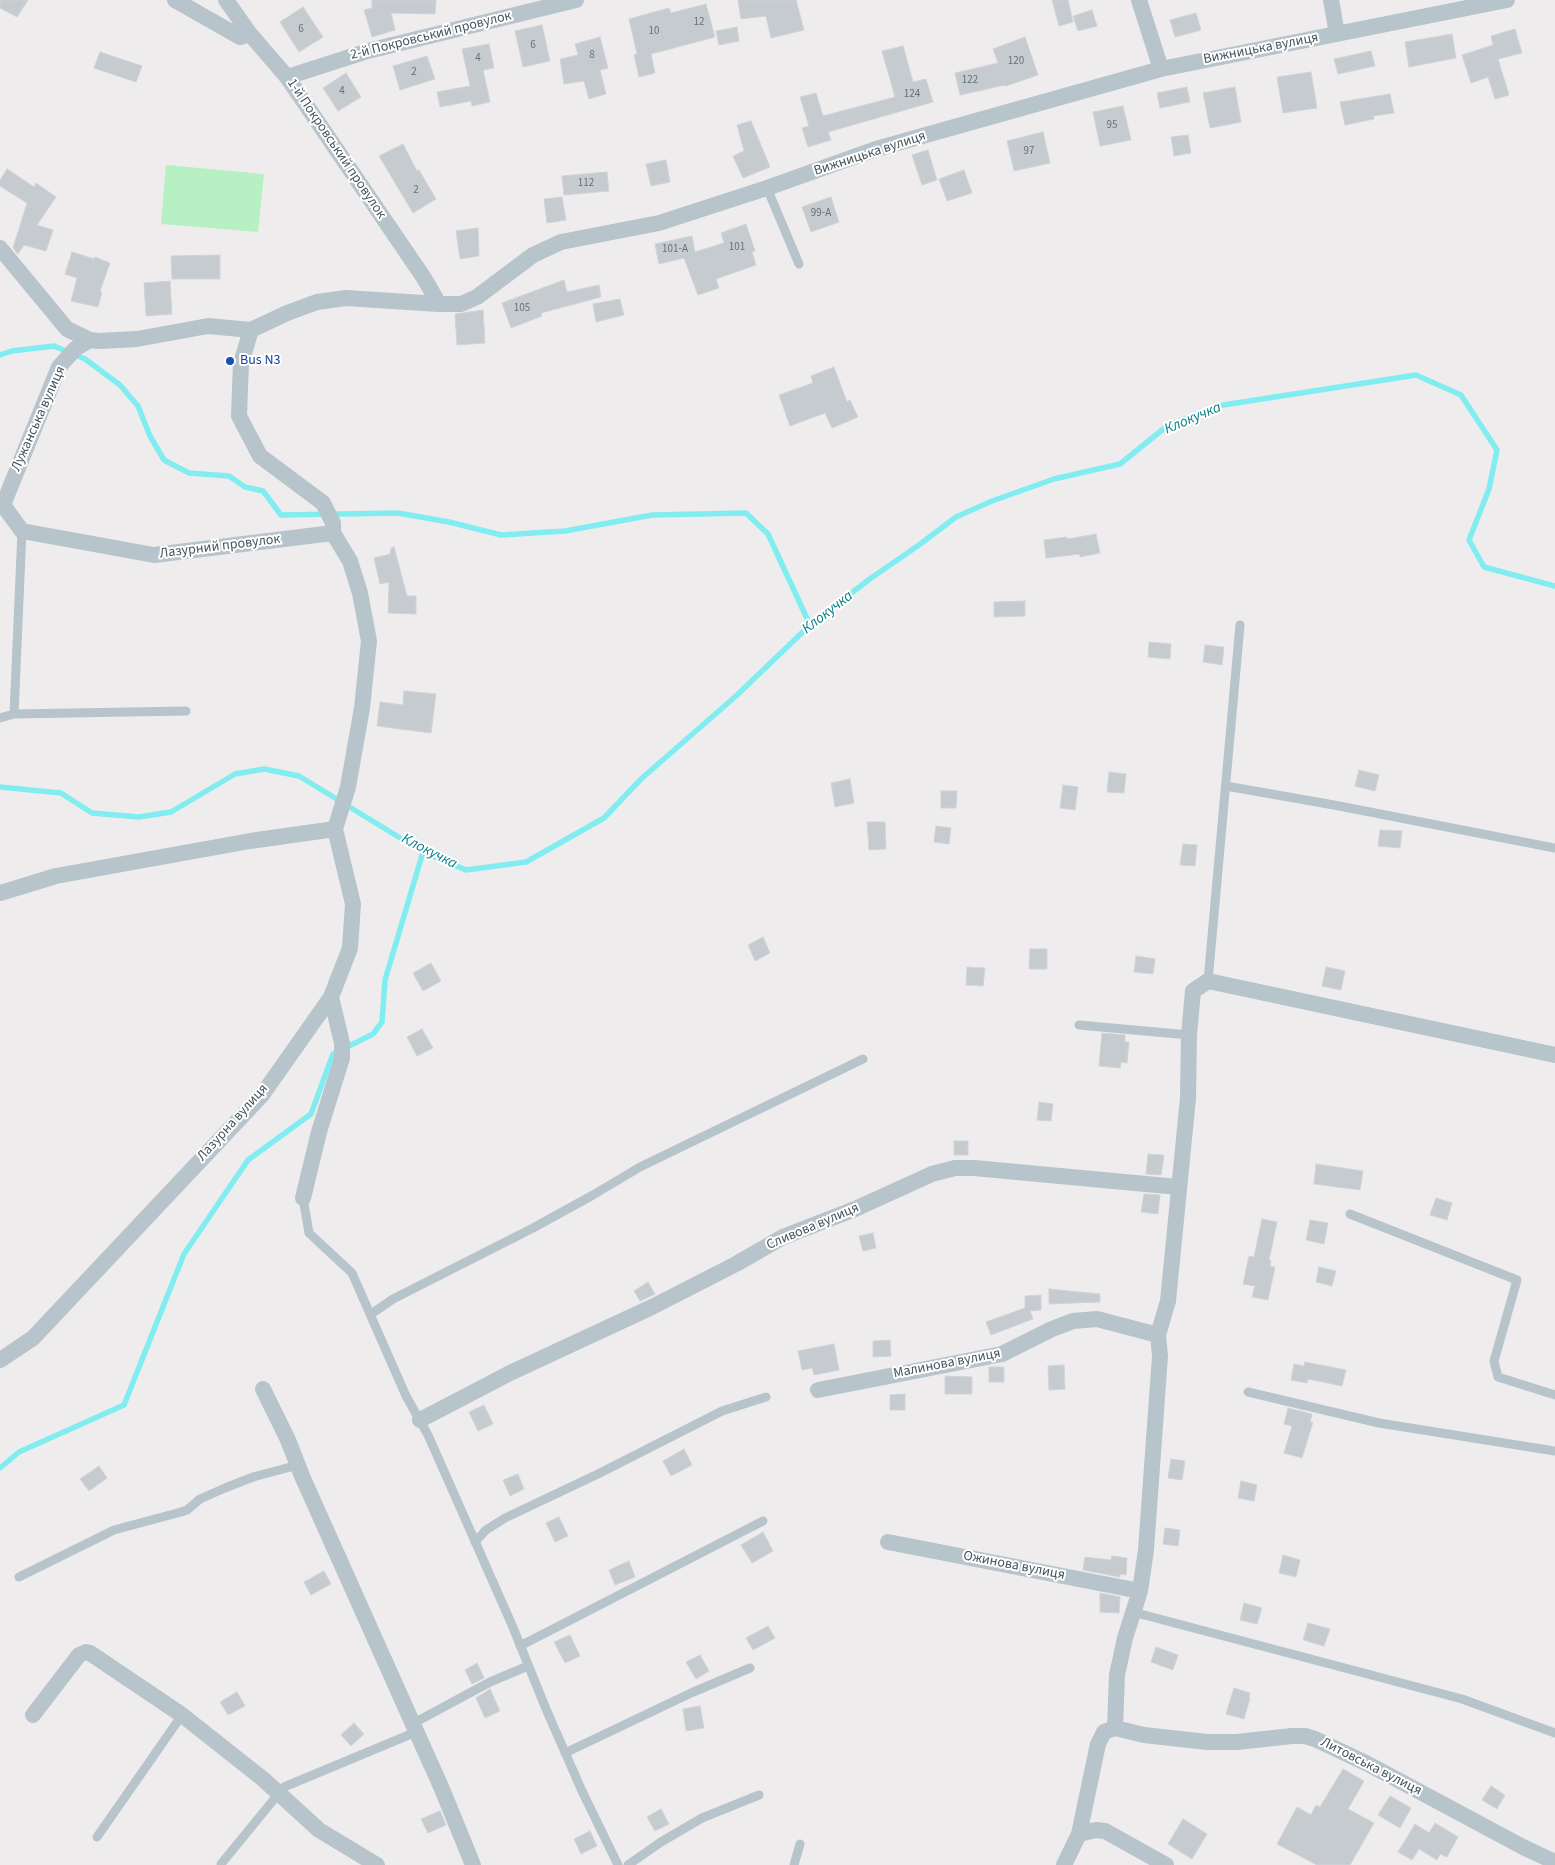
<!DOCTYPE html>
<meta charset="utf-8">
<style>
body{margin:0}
canvas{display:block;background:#efeced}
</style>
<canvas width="1555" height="1865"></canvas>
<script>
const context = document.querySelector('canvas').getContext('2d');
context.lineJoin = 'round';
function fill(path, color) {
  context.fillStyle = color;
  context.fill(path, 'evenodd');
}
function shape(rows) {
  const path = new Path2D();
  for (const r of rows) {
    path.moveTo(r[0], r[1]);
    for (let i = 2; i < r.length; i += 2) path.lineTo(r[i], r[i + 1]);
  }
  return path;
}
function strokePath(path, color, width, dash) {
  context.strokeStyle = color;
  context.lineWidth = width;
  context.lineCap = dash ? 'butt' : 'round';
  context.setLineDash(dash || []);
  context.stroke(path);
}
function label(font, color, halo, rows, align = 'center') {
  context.font = font + ' "Source Sans 3",sans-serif';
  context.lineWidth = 4;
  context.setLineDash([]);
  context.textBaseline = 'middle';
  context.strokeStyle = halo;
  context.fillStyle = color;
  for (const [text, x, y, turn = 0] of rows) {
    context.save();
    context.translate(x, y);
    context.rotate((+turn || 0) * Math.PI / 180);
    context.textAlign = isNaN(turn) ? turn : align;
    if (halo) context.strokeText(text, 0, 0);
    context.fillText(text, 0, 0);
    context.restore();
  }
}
const green = shape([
 [166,165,264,174,258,232,161,224]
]);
const stream = shape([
 [0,355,12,351,54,346,85,359,120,385,138,406,150,436,164,460,189,473,229,476,245,487,263,491,281,515,398,513,449,522,501,535,565,531,652,515,746,513,768,534,810,625],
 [0,787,61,793,92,813,139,817,171,812,235,774,264,769,299,776,423,852,466,870,526,862,604,818,641,779,736,696,810,625,871,578,919,545,956,517,992,501,1054,479,1120,464,1167,426,1217,406,1416,375,1461,395,1497,450,1489,489,1469,540,1484,567,1555,586],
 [0,1468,19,1452,124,1405,184,1254,248,1160,311,1114,333,1054,373,1034,382,1022,385,980,423,852]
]);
const building = shape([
 [0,0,28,0,17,17,0,8,0,0],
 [372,0,436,0,435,14,391,13,395,30,372,37,364,10,372,8,372,0],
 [738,0,796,0,804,30,771,38,766,16,741,19,738,0],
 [1052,0,1068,0,1073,22,1059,26,1052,0],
 [706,4,715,37,651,54,655,73,639,77,634,55,637,54,629,19,669,8,671,13,706,4],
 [303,7,323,37,299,52,280,22,303,7],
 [1092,10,1097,26,1078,31,1073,16,1092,10],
 [1196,13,1201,30,1175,37,1170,20,1196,13],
 [542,25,550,61,523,67,515,31,542,25],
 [737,27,739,41,719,45,716,31,737,27],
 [1515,29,1522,53,1498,59,1509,95,1495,99,1488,77,1471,83,1462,55,1493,45,1491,36,1515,29],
 [1452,34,1456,58,1409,67,1405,42,1452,34],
 [600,37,608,68,600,70,606,94,589,99,584,81,564,84,560,59,578,55,575,44,600,37],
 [1025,37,1038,75,1006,86,1005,85,960,95,955,73,998,63,993,49,1025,37],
 [489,44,494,68,483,70,490,102,472,106,471,101,440,107,437,92,470,86,462,49,489,44],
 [903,46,913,82,926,79,933,102,828,132,831,140,808,147,802,128,809,126,800,97,816,93,823,116,895,97,882,51,903,46],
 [1371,51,1375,66,1338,74,1334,59,1371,51],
 [100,52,142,66,136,82,94,68,100,52],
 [427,56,435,79,400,90,393,66,427,56],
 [1311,72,1317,108,1283,113,1277,77,1311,72],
 [346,73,361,97,338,111,323,88,346,73],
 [1187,87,1190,102,1160,108,1157,93,1187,87],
 [1235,87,1241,122,1210,128,1203,93,1235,87],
 [1390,94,1394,113,1373,116,1374,119,1345,125,1340,102,1390,94],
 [1123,106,1131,140,1100,146,1093,112,1123,106],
 [751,121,770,167,743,178,733,156,744,151,737,125,751,121],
 [1043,132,1050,163,1014,171,1007,141,1043,132],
 [1188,135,1191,153,1174,156,1171,137,1188,135],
 [403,144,417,171,419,170,436,199,413,213,379,156,403,144],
 [928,150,937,180,922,185,912,155,928,150],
 [666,160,670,182,651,186,646,164,666,160],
 [7,169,34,187,36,183,56,197,37,225,53,230,46,251,24,245,18,254,13,248,27,203,0,186,0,180,7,169],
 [964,170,972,193,947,201,939,179,964,170],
 [607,172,609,191,564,195,562,176,607,172],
 [562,197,566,220,547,223,544,199,562,197],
 [831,197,839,222,811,232,802,207,831,197],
 [746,224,755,251,752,252,756,265,716,279,719,288,698,295,684,258,659,264,655,244,692,236,695,252,724,243,721,233,746,224],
 [478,228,479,256,460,259,456,231,478,228],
 [72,252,94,259,95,257,110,263,100,291,102,292,98,307,71,301,77,278,65,274,72,252],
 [220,255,220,279,172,279,171,256,220,255],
 [564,280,567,292,599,285,601,297,541,313,542,316,511,328,502,303,564,280],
 [170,281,172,314,146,316,144,283,170,281],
 [620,299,624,315,596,322,593,304,620,299],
 [483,310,485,343,457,345,455,314,483,310],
 [834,367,847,402,850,400,858,417,832,428,825,413,790,426,779,395,813,383,811,376,834,367],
 [1096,534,1100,553,1080,557,1080,554,1046,558,1044,540,1067,537,1067,539,1096,534],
 [394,547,407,596,416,596,416,614,388,613,389,582,380,584,374,558,390,554,391,548,394,547],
 [1025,601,1025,616,994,617,994,602,1025,601],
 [1149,642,1171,644,1170,659,1148,657,1149,642],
 [1205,645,1224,647,1222,665,1203,662,1205,645],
 [404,691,436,694,431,733,377,726,380,702,403,705,404,691],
 [1359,770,1379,775,1375,791,1355,786,1359,770],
 [1109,772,1126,774,1124,793,1107,792,1109,772],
 [850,779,854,803,835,807,831,783,850,779],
 [1063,785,1078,787,1075,810,1060,808,1063,785],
 [941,791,957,791,956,808,941,808,941,791],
 [867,822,885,822,886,849,869,850,867,822],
 [936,826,951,828,949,844,934,842,936,826],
 [1380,830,1402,831,1400,848,1378,846,1380,830],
 [1183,844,1197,845,1195,866,1180,865,1183,844],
 [763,937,770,953,755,961,748,945,763,937],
 [1030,949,1047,949,1047,969,1029,969,1030,949],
 [1136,956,1155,959,1153,974,1134,972,1136,956],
 [431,963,441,981,423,991,413,973,431,963],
 [967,967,985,968,983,986,966,985,967,967],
 [1326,967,1345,971,1341,990,1322,986,1326,967],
 [422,1029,433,1048,417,1056,407,1037,422,1029],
 [1102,1033,1125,1035,1125,1042,1129,1042,1127,1063,1121,1062,1120,1068,1099,1066,1102,1033],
 [1039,1102,1053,1104,1051,1121,1037,1120,1039,1102],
 [954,1141,968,1141,968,1155,954,1155,954,1141],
 [1148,1154,1164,1155,1161,1175,1146,1174,1148,1154],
 [1316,1164,1363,1171,1360,1190,1314,1184,1316,1164],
 [1144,1194,1160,1195,1158,1214,1141,1212,1144,1194],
 [1436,1198,1452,1203,1447,1220,1430,1215,1436,1198],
 [1262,1219,1277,1222,1269,1260,1271,1261,1270,1266,1275,1267,1268,1300,1252,1297,1255,1286,1243,1284,1249,1256,1254,1257,1262,1219],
 [1310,1220,1328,1223,1324,1244,1306,1240,1310,1220],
 [873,1233,876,1248,863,1251,859,1236,873,1233],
 [1319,1267,1336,1271,1332,1286,1316,1282,1319,1267],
 [648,1282,655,1294,640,1301,634,1291,648,1282],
 [1049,1289,1100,1294,1100,1302,1049,1304,1049,1289],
 [1041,1295,1041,1310,1030,1311,1033,1319,991,1335,986,1322,1025,1308,1025,1296,1041,1295],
 [890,1340,891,1356,873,1357,873,1341,890,1340],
 [834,1344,839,1370,814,1375,812,1368,802,1370,798,1351,834,1344],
 [1305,1362,1346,1370,1342,1386,1308,1379,1307,1383,1291,1380,1294,1364,1304,1366,1305,1362],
 [1064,1365,1065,1389,1049,1390,1048,1366,1064,1365],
 [989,1367,1004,1367,1004,1382,989,1382,989,1367],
 [945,1376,972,1377,972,1394,945,1394,945,1376],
 [905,1394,905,1410,890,1410,890,1395,905,1394],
 [484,1405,493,1424,478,1431,469,1412,484,1405],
 [1288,1408,1312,1414,1310,1422,1313,1422,1302,1458,1284,1453,1292,1426,1284,1424,1288,1408],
 [684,1449,692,1465,671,1476,663,1461,684,1449],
 [1171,1459,1185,1461,1182,1480,1168,1478,1171,1459],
 [99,1466,107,1478,89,1491,80,1479,99,1466],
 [518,1474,524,1489,510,1496,503,1480,518,1474],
 [1241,1481,1257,1485,1254,1501,1238,1498,1241,1481],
 [559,1517,568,1536,555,1542,546,1523,559,1517],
 [1165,1528,1180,1530,1178,1546,1163,1544,1165,1528],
 [763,1532,773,1551,752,1563,741,1545,763,1532],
 [1283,1555,1300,1560,1296,1577,1279,1573,1283,1555],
 [1112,1556,1127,1558,1126,1575,1120,1574,1120,1577,1083,1570,1085,1557,1111,1560,1112,1556],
 [629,1561,635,1577,615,1585,609,1570,629,1561],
 [324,1571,331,1584,311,1595,304,1582,324,1571],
 [1100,1593,1120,1597,1119,1613,1100,1612,1100,1593],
 [1244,1603,1262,1608,1257,1624,1240,1620,1244,1603],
 [1308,1623,1330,1629,1324,1646,1303,1640,1308,1623],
 [768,1626,775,1638,753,1650,746,1638,768,1626],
 [570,1635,580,1656,565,1663,554,1642,570,1635],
 [1156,1647,1178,1655,1173,1670,1151,1662,1156,1647],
 [700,1655,709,1671,696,1679,686,1662,700,1655],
 [477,1663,484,1678,472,1684,465,1670,477,1663],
 [1234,1688,1250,1693,1249,1698,1250,1698,1244,1719,1226,1714,1234,1688],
 [490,1689,500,1711,485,1718,476,1698,490,1689],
 [237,1692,245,1706,228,1715,220,1702,237,1692],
 [700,1706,704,1728,686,1731,683,1709,700,1706],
 [354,1723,364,1734,351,1746,341,1735,354,1723],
 [1343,1769,1364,1781,1348,1809,1374,1823,1350,1865,1317,1865,1277,1844,1297,1807,1311,1815,1316,1805,1320,1807,1343,1769],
 [1491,1786,1505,1795,1497,1809,1482,1800,1491,1786],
 [1390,1796,1411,1808,1400,1828,1378,1815,1390,1796],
 [661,1809,669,1824,655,1831,647,1817,661,1809],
 [440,1811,446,1825,428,1833,421,1819,440,1811],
 [1183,1819,1207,1834,1192,1859,1168,1844,1183,1819],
 [1435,1823,1458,1837,1447,1857,1440,1854,1437,1860,1419,1849,1412,1860,1398,1852,1415,1824,1429,1833,1435,1823],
 [590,1831,597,1846,581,1854,574,1839,590,1831]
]);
const lane = shape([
 [767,188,799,264],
 [14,714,22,531],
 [0,718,14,714,186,711],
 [1226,786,1334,805,1555,848],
 [1208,981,1240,625],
 [1079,1025,1189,1035],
 [303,1198,309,1233,352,1273,406,1396,428,1435,512,1625,546,1709,582,1791,618,1865],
 [1350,1214,1517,1280,1494,1361,1498,1377,1555,1395],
 [371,1314,393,1299,533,1228,593,1195,640,1167,863,1059],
 [1248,1392,1379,1423,1555,1451],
 [475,1542,486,1530,505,1518,598,1474,722,1411,766,1397],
 [19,1577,114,1530,181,1512,187,1510,200,1499,225,1488,253,1477,298,1465],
 [1133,1612,1462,1699,1555,1733],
 [520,1646,763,1521],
 [412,1724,490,1682,528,1666],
 [565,1753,691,1693,750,1668],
 [97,1837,182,1715],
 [221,1864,284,1787,416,1732],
 [628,1865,661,1842,702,1818,759,1795],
 [794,1865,800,1844]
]);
const street = shape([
 [175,0,240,37,250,34],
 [226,0,250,34,287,77,424,278,439,304],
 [1139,0,1161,69],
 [1331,0,1337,34],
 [287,77,368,51,576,0],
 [0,248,67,329,90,340,99,341,137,339,208,326,251,330,287,313,317,302,346,298,439,304,461,304,477,297,533,255,561,242,659,223,767,188,876,149,1161,69,1507,0],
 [0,505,3,505,59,367,75,349,90,340],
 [3,505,22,531,154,555,333,533],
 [0,893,56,876,250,841,335,829,348,787,362,708,369,641,360,593,350,561,333,533,333,523,323,503,260,456,239,416,241,363,251,330],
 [303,1198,319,1132,342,1058,342,1043,331,997],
 [0,1360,33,1338,262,1095,331,997,350,948,353,904,335,829],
 [263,1389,288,1440,302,1476,442,1789,473,1865],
 [818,1390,1002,1354,1052,1329,1073,1321,1097,1319,1158,1335],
 [420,1420,510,1373,652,1307,736,1264,783,1237,855,1209,932,1174,955,1168,974,1168,1178,1187],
 [888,1542,1140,1591],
 [33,1715,79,1655,86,1652,90,1653,182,1715,263,1779,319,1830,377,1865],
 [1115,1728,1117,1675,1125,1638,1140,1591,1146,1550,1160,1356,1158,1335,1168,1301,1188,1098,1189,1035,1193,991,1208,981,1555,1055],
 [1079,1834,1096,1830,1105,1831,1166,1865],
 [1064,1865,1079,1834,1098,1744,1104,1732,1115,1728,1144,1735,1207,1742,1237,1742,1292,1736,1305,1736,1315,1739,1368,1764,1523,1847,1555,1862]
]);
const markers = [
 [230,361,5,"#1a4fb4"]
];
const numberNames = [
 ["12",699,23],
 ["6",301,30],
 ["10",654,32],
 ["6",533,46],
 ["8",592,56],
 ["4",478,59],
 ["120",1016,62],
 ["2",414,73],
 ["122",970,81],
 ["4",342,92],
 ["124",912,95],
 ["95",1112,126],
 ["97",1029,152],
 ["112",586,184],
 ["2",416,191],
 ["99-А",821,214],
 ["101",737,248],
 ["101-А",675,250],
 ["105",522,309]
];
const streetNames = [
 ["2-й Покровський провулок",431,36,-14],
 ["Вижницька вулиця",1261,49,-11],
 ["1-й Покровський провулок",336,149,56],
 ["Вижницька вулиця",870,154,-18],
 ["Лужанська вулиця",39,419,-66],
 ["Лазурний провулок",220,547,-7],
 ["Лазурна вулиця",233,1123,-48],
 ["Сливова вулиця",813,1227,-23],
 ["Малинова вулиця",947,1364,-11],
 ["Ожинова вулиця",1014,1566,11],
 ["Литовська вулиця",1371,1767,27]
];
const transitNames = [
 ["Bus N3",240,361]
];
const waterNames = [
 ["Клокучка",1193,419,-23],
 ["Клокучка",828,613,-38],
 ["Клокучка",429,852,27]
];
fill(green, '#b7f1c3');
strokePath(stream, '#82edf0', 5.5);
fill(building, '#c6cbd0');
strokePath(building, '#d0d4d9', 1);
strokePath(lane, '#b7c4cb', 9);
strokePath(street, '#b7c4cb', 16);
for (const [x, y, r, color] of markers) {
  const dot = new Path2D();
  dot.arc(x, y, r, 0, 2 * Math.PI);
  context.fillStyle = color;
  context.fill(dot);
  strokePath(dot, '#fff', 2);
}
label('11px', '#647278', null, numberNames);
label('14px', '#44545b', '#fff', streetNames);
label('14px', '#164399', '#fff', transitNames, 'left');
label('italic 15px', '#088286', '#fff', waterNames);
</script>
